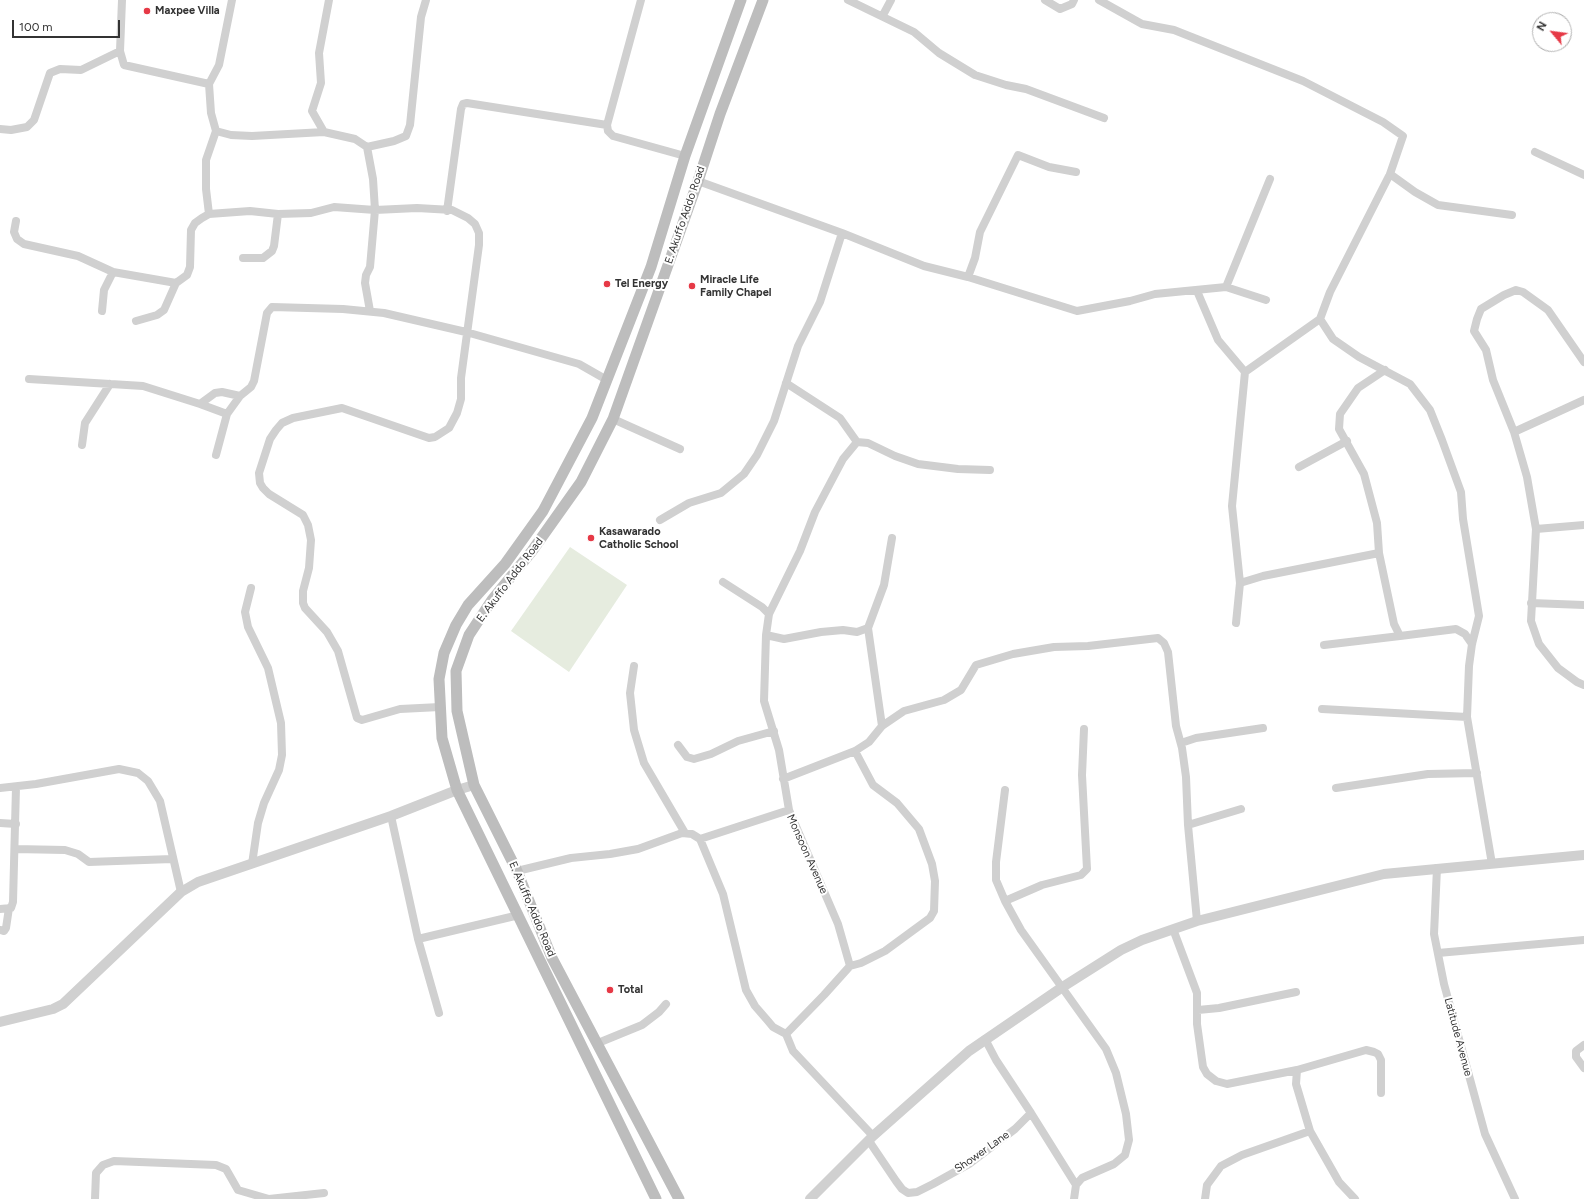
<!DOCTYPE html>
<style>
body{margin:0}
#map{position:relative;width:1584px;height:1199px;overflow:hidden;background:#fff;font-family:Figtree,sans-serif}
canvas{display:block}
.north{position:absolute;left:1532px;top:12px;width:40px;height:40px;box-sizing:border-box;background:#fff;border:1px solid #adadad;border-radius:50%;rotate:299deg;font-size:11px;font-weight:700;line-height:16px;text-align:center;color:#333}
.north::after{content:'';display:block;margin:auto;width:14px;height:18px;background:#e63946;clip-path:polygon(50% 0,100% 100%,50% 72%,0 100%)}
.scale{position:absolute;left:12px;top:20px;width:108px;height:18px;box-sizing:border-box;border:2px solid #333;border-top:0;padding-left:5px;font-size:12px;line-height:14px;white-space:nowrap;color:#333;-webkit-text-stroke:3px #fff;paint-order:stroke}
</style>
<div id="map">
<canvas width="1584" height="1199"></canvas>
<div class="north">N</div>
<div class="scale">100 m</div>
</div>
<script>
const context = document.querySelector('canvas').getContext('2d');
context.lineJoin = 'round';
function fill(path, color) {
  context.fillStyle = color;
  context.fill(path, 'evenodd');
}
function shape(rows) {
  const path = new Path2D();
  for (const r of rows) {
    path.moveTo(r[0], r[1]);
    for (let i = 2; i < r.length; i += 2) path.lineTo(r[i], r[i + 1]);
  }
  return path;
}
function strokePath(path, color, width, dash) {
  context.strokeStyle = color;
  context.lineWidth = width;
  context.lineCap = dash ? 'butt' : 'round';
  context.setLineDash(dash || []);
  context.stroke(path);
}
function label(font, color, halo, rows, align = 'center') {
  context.font = font + ' Figtree,sans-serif';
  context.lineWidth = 4;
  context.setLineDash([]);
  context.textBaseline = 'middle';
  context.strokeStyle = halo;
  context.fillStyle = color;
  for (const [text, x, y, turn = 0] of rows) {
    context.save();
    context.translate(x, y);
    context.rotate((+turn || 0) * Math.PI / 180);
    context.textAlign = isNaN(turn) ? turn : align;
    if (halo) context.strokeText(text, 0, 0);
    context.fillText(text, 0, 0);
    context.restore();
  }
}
const green = shape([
 [570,547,627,585,569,672,511,631]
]);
const minor = shape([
 [122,0,120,51,124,65,209,84,211,113,216,131,231,135,252,136,324,132,355,139,367,147,373,179,375,210,370,267,366,275,365,283,370,311],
 [641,0,607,125,608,131,613,136,685,156],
 [848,0,914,32,939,53,975,75,1006,85,1026,89,1104,118],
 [1045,0,1060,9,1072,4,1074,0],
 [1099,0,1142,24,1174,30,1303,81,1383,122,1403,136,1390,174,1330,292,1320,319,1245,372,1218,340,1197,291],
 [883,15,891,0],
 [209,84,219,65,232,0],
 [0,129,11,130,27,127,34,120,50,73,60,69,81,70,120,51],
 [324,132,312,111,321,83,319,53,329,0],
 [367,147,394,141,406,136,410,125,421,17,426,0],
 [1535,152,1584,175],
 [1390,174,1415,192,1438,205,1512,215],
 [698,181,842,233,924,266,968,277,1077,311,1130,301,1155,294,1226,287,1270,179],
 [447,211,461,109,463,104,467,103,607,125],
 [209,214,206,189,206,160,216,131],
 [16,221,14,232,17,239,24,244,78,256,113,272,176,283],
 [243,258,263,258,272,251,274,246,278,214,311,213,334,207,375,210,417,208,452,210,468,218,475,224,479,233,479,245,461,378,461,399,457,413,449,428,435,437,429,438,342,408,293,418,282,423,276,430,270,439,259,473,260,483,263,488,269,494,303,515,308,525,311,540,309,568,303,591,303,603,305,608,327,632,338,651,357,718,362,720,400,709,440,707],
 [968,277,975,258,980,232,1018,155,1049,167,1076,172],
 [1226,287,1266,300],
 [102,311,104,290,113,272],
 [1320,319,1333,339,1359,357,1410,384,1430,410,1442,440,1461,492,1463,519,1479,616,1472,644,1469,666,1467,717,1492,864],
 [136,321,157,315,164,310,176,283,187,275,190,267,191,230,195,223,202,218,209,214,250,211,278,214],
 [1584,362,1548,310,1523,292,1516,290,1504,295,1481,309,1477,319,1474,331,1486,350,1493,380,1514,432,1527,477,1536,529,1531,621,1539,644,1558,668,1577,682,1584,685],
 [1385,370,1358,388,1340,414,1339,429,1364,474,1377,523,1379,553,1394,624,1400,636,1456,629,1465,634,1472,644],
 [29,379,143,386,200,404,215,393,222,392,240,396,251,387,254,381,267,313,272,307,343,309,384,313,466,332,579,364,607,380],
 [786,383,840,418,857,442],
 [200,404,227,414],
 [613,419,680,449],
 [1514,432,1584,400],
 [82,445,85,423,110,384],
 [216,455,227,414,240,396],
 [1299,467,1347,441],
 [660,520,689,503,721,493,744,474,757,455,774,421,798,346,820,302,842,233],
 [1536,529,1584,525],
 [723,582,762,607,769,614],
 [1240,583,1263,576,1379,553],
 [251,588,245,612,248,627,268,668,281,723,282,755,279,770,264,803,258,823,252,864],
 [1531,603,1584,605],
 [1236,623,1240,583,1232,506,1245,372],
 [766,635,784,639,821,632,843,630,857,632,868,628],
 [1324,645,1400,636],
 [634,666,630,693,634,730,644,763,685,833],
 [1322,709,1467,717],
 [882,726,868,628,884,585,892,538],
 [1181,743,1196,738,1263,728],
 [678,745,687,757,694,759,711,754,738,741,774,731],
 [783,779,855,751,869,742,882,726,904,711,944,700,961,690,976,665,1013,654,1054,647,1088,646,1158,638,1164,643,1168,652,1176,726,1182,748,1186,777,1188,825,1197,921],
 [0,788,36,784,119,769,138,773,148,781,160,801,181,892],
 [1336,788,1428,774,1477,773],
 [1005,790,996,862,996,880,1005,901,1021,930,1106,1049,1116,1073,1126,1114,1129,1140,1125,1155,1114,1164,1082,1178,1076,1185,1074,1199],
 [391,816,418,939,439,1013],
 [0,823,16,824],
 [1188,825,1241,809],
 [700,839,723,894,746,990,755,1006,768,1021,773,1027,786,1034,793,1051,873,1136],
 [700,839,789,810],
 [15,849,65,850,78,854,89,862,172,859],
 [1437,868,1434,934,1444,984,1485,1134,1515,1199],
 [517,871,571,858,610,854,638,849,682,833,692,834,700,839],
 [1005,901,1042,885,1081,875,1087,869,1082,775,1084,729],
 [0,909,11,908,13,902,16,787],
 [1173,929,1197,993,1197,1024,1203,1067,1207,1074,1216,1081,1227,1084,1297,1070,1296,1084,1310,1131,1339,1182,1355,1199],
 [0,930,4,931,6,928,9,908],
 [418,939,519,915],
 [1438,953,1584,940],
 [850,966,838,924,789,810,779,750,764,701,766,635,769,614,800,551,815,512,843,459,857,442,868,443,895,456,918,464,958,469,990,470],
 [850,966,861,963,885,951,930,918,934,911,935,881,932,864,919,829,897,803,873,785,855,751],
 [1198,1010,1219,1008,1296,992],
 [786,1034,824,995,850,966],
 [598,1043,642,1025,659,1012,666,1004],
 [1584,1045,1576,1051,1576,1057,1584,1068],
 [1297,1070,1366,1050,1374,1052,1378,1054,1381,1060,1381,1093],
 [1031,1113,1076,1185],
 [869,1141,896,1181,902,1189,908,1193,917,1192,933,1184,969,1164,1015,1129,1031,1113,996,1060,985,1039],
 [95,1199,96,1173,103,1165,114,1161,216,1165,226,1169,238,1190,269,1199],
 [269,1199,324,1193],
 [1205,1199,1207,1185,1221,1166,1242,1155,1310,1131]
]);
const tertiary = shape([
 [0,1022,53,1009,63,1004,181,892,198,882,391,816,457,790,474,785],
 [810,1199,873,1136,969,1051,1061,988,1121,950,1142,940,1197,921,1384,874,1584,855]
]);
const secondary = shape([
 [656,1199,457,790,442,738,439,679,444,653,456,625,468,605,505,564,543,511,592,418,651,267,685,156,741,0],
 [679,1199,552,958,517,871,474,785,457,711,456,671,469,635,492,600,532,551,581,482,613,419,698,181,720,114,763,0]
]);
const markers = [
 [147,11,4,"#e63946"],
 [607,284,4,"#e63946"],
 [692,286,4,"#e63946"],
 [591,538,4,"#e63946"],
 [610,990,4,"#e63946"]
];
const poiNames = [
 ["Maxpee Villa",155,11],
 ["Miracle Life",700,280],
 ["Family Chapel",700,293],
 ["Tel Energy",615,284],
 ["Kasawarado",599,532],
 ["Catholic School",599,545],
 ["Total",618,990]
];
const streetNames = [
 ["E. Akuffo Addo Road",685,215,-71],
 ["E. Akuffo Addo Road",510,580,-53],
 ["Monsoon Avenue",807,854,66],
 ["E. Akuffo Addo Road",532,909,67],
 ["Latitude Avenue",1458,1037,75],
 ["Shower Lane",982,1152,-35]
];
fill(green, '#e6ecdf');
strokePath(minor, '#d0d0d0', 8);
strokePath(tertiary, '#d0d0d0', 10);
strokePath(secondary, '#bdbdbd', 11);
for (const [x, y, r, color] of markers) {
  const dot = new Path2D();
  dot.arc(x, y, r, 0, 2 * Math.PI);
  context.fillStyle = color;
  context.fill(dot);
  strokePath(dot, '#fff', 1.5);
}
label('bold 11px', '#333', '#fff', poiNames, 'left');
label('11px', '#333', '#fff', streetNames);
</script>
